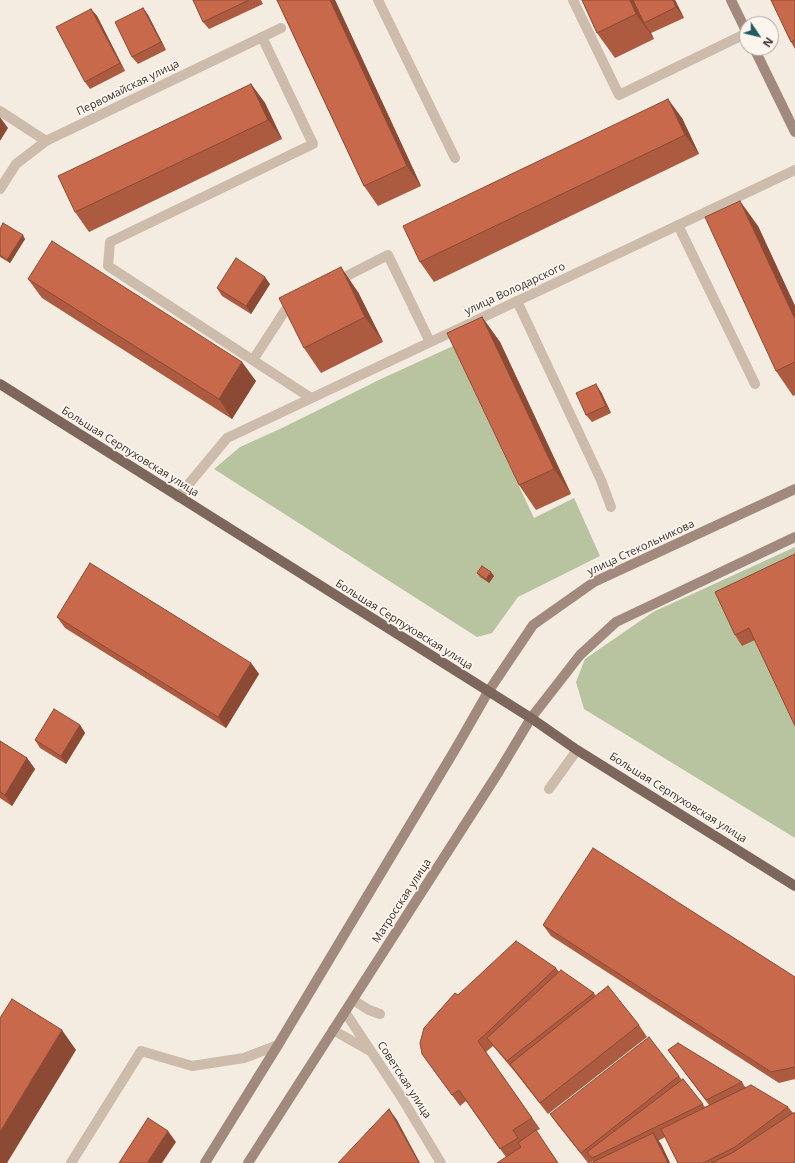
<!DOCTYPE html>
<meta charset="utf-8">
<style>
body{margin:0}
#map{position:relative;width:795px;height:1163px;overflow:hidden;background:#f4ebe1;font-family:"Open Sans",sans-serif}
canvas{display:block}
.north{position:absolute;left:739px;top:16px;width:40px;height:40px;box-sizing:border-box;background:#fbf5ee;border:1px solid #aea6a0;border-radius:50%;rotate:125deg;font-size:11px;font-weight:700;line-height:16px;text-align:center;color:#3b302b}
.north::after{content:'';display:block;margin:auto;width:14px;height:18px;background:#1f5a5e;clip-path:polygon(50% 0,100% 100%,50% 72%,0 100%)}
</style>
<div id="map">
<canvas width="795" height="1163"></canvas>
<div class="north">N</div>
</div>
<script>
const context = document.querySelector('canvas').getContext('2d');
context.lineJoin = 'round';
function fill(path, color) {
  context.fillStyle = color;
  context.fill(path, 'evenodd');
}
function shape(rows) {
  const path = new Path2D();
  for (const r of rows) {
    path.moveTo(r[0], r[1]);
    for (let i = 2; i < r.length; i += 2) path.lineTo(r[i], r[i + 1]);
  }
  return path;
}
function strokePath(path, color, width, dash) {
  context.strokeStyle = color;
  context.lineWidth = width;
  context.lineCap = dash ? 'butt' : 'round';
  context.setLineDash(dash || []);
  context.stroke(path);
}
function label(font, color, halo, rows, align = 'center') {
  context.font = font + ' "Open Sans",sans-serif';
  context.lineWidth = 3.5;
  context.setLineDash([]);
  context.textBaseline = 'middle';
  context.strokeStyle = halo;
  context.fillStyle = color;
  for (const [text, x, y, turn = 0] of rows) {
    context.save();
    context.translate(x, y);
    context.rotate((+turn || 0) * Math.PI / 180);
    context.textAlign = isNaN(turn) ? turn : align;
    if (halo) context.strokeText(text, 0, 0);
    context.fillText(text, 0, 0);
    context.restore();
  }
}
const green = shape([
 [453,346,534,518,574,498,600,556,518,597,492,633,477,637,214,469,240,447,282,428,381,379],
 [795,547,795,838,584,709,576,682,585,659,653,612]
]);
const lane = shape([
 [378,0,455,158],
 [573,0,619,95,747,33],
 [262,37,313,144,110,242,108,266,311,398],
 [0,111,46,141],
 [678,225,755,384],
 [335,282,388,255,430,342],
 [517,301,601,480,611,507],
 [253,360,288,306,294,303],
 [549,789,577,750],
 [353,1000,369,1010,380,1014],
 [333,1030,370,1051],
 [71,1163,141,1051,192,1066,244,1058,278,1045]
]);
const street = shape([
 [0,189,16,164,46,141,281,28],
 [178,497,227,438,795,170],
 [345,1012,400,1095,441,1163]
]);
const secondary = shape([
 [731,0,747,33],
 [754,48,795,132],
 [205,1163,278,1045,456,748,488,692,533,625,594,582,795,489],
 [248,1163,498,773,531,718,580,655,616,622,795,537]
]);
const primary = shape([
 [0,384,531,718,577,750,795,886]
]);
const wall = shape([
 [193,0,261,0,263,4,209,29,203,22],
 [277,0,335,0,421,186,378,206,364,186],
 [582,0,675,0,684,18,651,33,654,39,615,58,597,33],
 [795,0,795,49,791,42],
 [143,8,148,15,166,50,138,64,132,57],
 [91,9,97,16,125,71,90,89,85,82],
 [251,84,265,103,282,139,89,232,75,212],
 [682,118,699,154,434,282,420,262],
 [758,226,795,306,795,395,793,396,776,371],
 [0,229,25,239,10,263,0,257],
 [28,279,256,381,232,419,42,298],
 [270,284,251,314,222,296,217,288],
 [358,292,383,342,321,373,304,348],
 [482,317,500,342,571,494,536,510,519,485],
 [601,392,611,413,592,422,586,415],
 [795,554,755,640,742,646,735,635],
 [477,573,494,576,489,583,480,577],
 [57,617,251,663,259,674,226,728,65,628],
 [80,725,85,733,66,764,40,748,35,740],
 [0,741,27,758,35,769,12,806,0,798],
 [543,925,795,977,795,1079,779,1083,551,936],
 [556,968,559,972,594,993,596,996,639,1025,647,1037,548,1114,515,1072,493,1046,486,1052,540,1129,536,1131,558,1163,506,1157,466,1101,460,1106,430,1065,458,995],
 [668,1050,742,1082,745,1087,788,1107,793,1113,795,1163,678,1163,665,1137,658,1141,661,1144,670,1163,591,1163,593,1162,593,1161,590,1163,588,1163,558,1125,550,1114,679,1076,682,1080,683,1079,705,1107,709,1105]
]);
const shadedWall = shape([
 [330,0,335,0,421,186,407,166],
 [630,0,635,0,644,23,651,33,654,39,636,14],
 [673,0,675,0,684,18,676,7],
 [143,8,148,15,166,50,161,42],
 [91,9,97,16,125,71,120,63],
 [251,84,265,103,282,139,268,120],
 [668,99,682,118,699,154,685,135],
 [0,117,8,128,0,141],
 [740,201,758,226,795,306,795,319],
 [23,235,25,239,10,263,7,260],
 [341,267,358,292,383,342,365,317],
 [265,277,270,284,251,314,246,306],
 [482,317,500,342,571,494,554,469],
 [242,362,256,381,232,419,219,399],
 [596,384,601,392,611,413,606,406],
 [491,572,494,576,489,583,486,579],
 [251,663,259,674,226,728,218,717],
 [80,725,85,733,66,764,61,756],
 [27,758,35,769,12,806,5,795],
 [62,1030,76,1050,7,1163,0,1163,0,1132],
 [389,1109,397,1120,420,1163,419,1163],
 [168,1131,176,1142,162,1163,147,1163],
 [653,1133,661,1144,670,1163,668,1163]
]);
const building = shape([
 [193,0,249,0,203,22,193,0],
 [277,0,330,0,407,166,364,186,277,0],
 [582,0,630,0,636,14,597,33,582,0],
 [633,0,673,0,676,7,644,23,633,0],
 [771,0,795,0,795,40,791,42,771,0],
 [143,8,161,42,132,57,115,22,143,8],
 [91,9,120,63,85,82,56,27,91,9],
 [251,84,268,120,75,212,58,176,251,84],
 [668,99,685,135,420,262,403,226,668,99],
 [740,201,795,319,795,362,776,371,705,217,740,201],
 [3,223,23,235,7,260,0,255,0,229,3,223],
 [52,241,242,362,219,399,28,279,52,241],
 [236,258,265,277,246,306,217,288,236,258],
 [341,267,365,317,304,348,279,298,341,267],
 [482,317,554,469,519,485,447,333,482,317],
 [596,384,606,406,586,415,576,393,596,384],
 [795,554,795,726,749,628,735,635,715,592,795,554],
 [90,563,251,663,218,717,57,617,90,563],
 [482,566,491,572,486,579,477,573,482,566],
 [54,709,80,725,61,756,35,740,54,709],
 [0,741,27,758,5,795,0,792,0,741],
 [593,848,795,977,795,1067,771,1072,543,925,593,848],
 [516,941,556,968,478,1041,532,1118,513,1130,518,1138,500,1149,459,1090,452,1095,422,1054,420,1043,424,1028,455,993,458,995,516,941],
 [561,970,594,993,507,1061,487,1038,561,970],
 [608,986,639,1025,540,1103,510,1064,608,986],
 [12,999,62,1030,0,1132,0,1018,12,999],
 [649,1037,679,1076,581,1153,550,1114,649,1037],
 [678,1043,742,1082,706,1100,668,1050,678,1043],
 [683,1079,703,1104,592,1158,587,1152,683,1079],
 [751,1085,788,1107,735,1147,703,1163,678,1163,661,1129,751,1085],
 [389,1109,419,1163,338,1163,389,1109],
 [793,1113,795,1113,795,1163,711,1163,732,1153,793,1113],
 [148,1118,168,1131,147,1163,119,1163,148,1118],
 [536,1130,558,1163,497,1163,521,1147,518,1143,536,1130],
 [653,1133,668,1163,591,1163,653,1133]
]);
const streetNames = [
 ["Первомайская улица",128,88,-26],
 ["улица Володарского",515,289,-25],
 ["Большая Серпуховская улица",130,452,32],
 ["улица Стекольникова",641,548,-25],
 ["Большая Серпуховская улица",404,625,32],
 ["Большая Серпуховская улица",678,798,32],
 ["Матросская улица",402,901,-57],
 ["Советская улица",404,1080,57]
];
fill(green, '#b8c4a0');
strokePath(lane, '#cdbbac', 10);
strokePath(street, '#cdbbac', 10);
strokePath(secondary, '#a18a7d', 10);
strokePath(primary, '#7d675c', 10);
fill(wall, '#ac5a40');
fill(shadedWall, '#8c4a34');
fill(building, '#c8694b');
strokePath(building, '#8c4a34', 1);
label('11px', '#3b302b', '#fbf5ee', streetNames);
</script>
